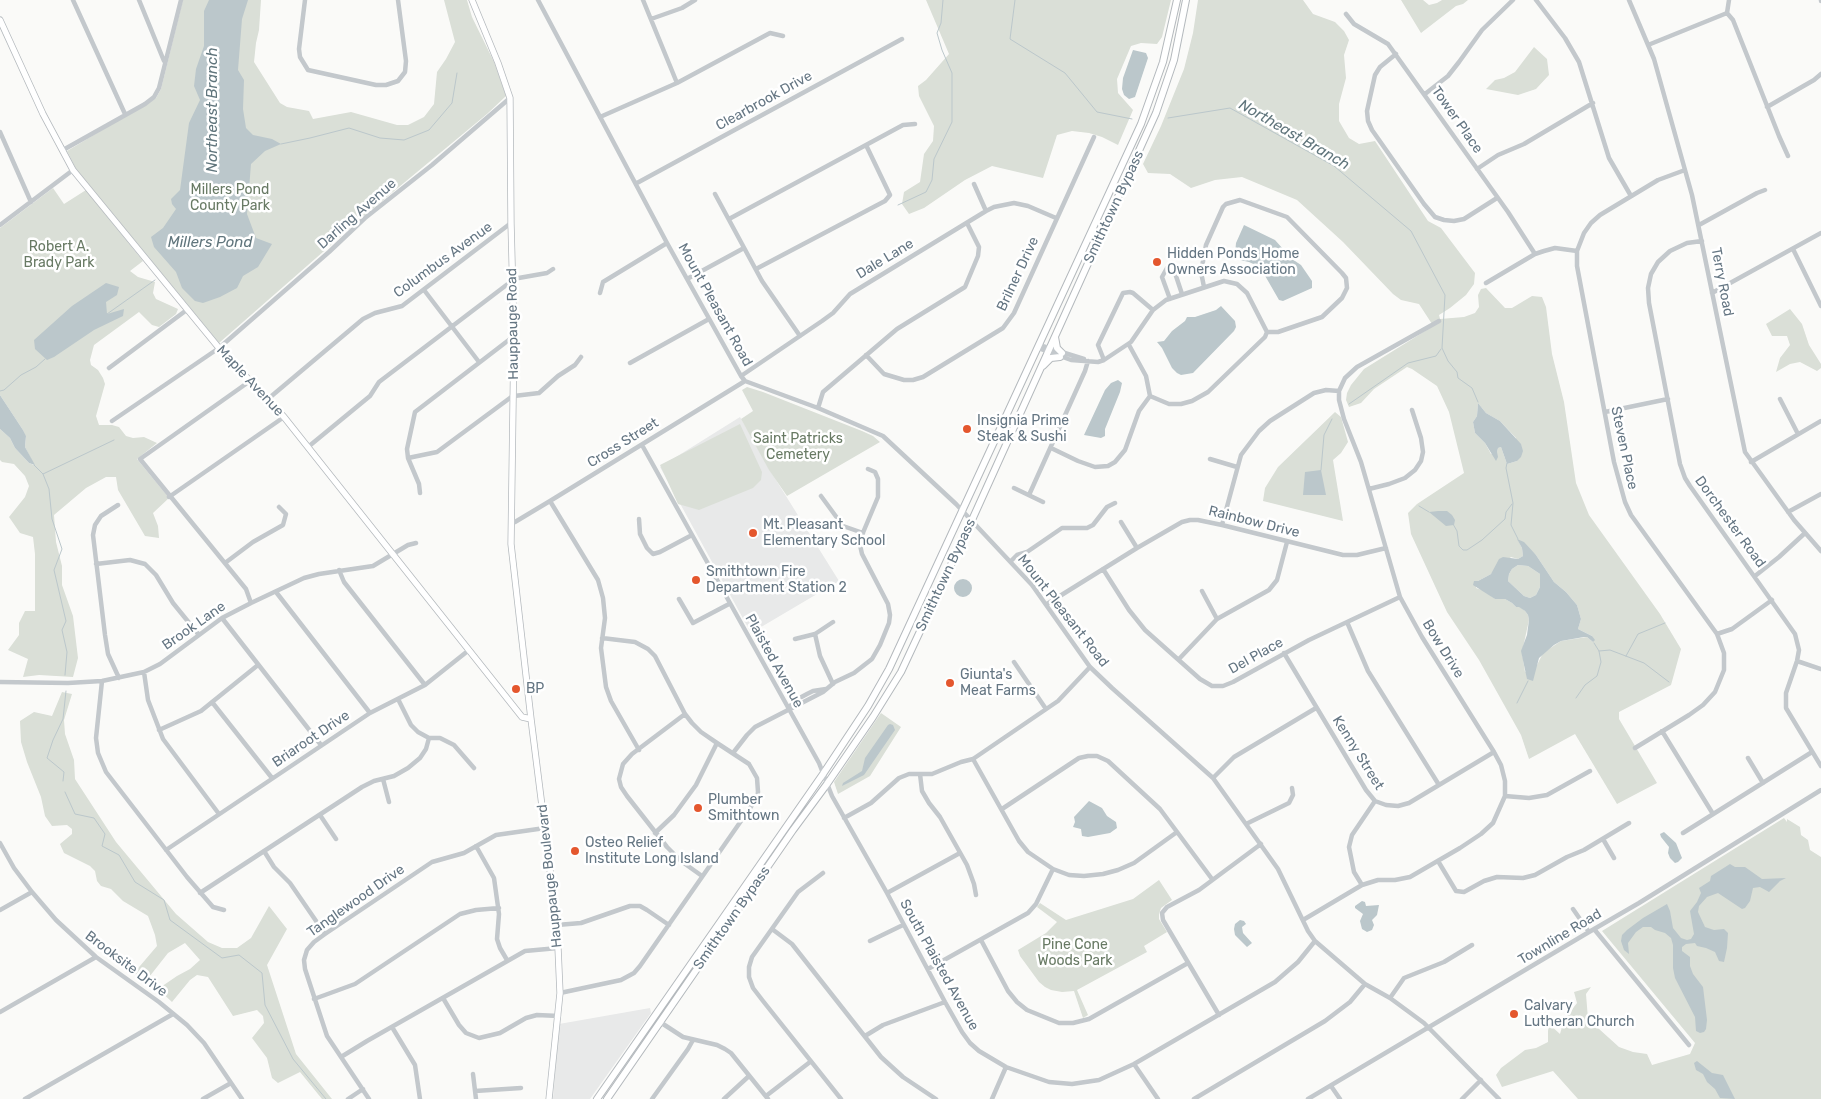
<!DOCTYPE html>
<style>
body{margin:0}
canvas{display:block;background:#fafaf8}
</style>
<canvas width="1821" height="1099"></canvas>
<script>
const context = document.querySelector('canvas').getContext('2d');
context.lineJoin = 'round';
function fill(path, color) {
  context.fillStyle = color;
  context.fill(path, 'evenodd');
}
function shape(rows) {
  const path = new Path2D();
  for (const r of rows) {
    if (r.length === 3) {
      path.moveTo(r[0] + r[2], r[1]);
      path.arc(r[0], r[1], r[2], 0, 2 * Math.PI);
      continue;
    }
    path.moveTo(r[0], r[1]);
    for (let i = 2; i < r.length; i += 2) path.lineTo(r[i], r[i + 1]);
  }
  return path;
}
function strokePath(path, color, width, dash) {
  context.strokeStyle = color;
  context.lineWidth = width;
  context.lineCap = dash ? 'butt' : 'round';
  context.setLineDash(dash || []);
  context.stroke(path);
}
function label(font, color, halo, rows, align = 'center') {
  context.font = font + ' Rubik,sans-serif';
  context.lineWidth = 5;
  context.setLineDash([]);
  context.textBaseline = 'middle';
  context.strokeStyle = halo;
  context.fillStyle = color;
  for (const [text, x, y, turn = 0] of rows) {
    context.save();
    context.translate(x, y);
    context.rotate((+turn || 0) * Math.PI / 180);
    context.textAlign = isNaN(turn) ? turn : align;
    if (halo) context.strokeText(text, 0, 0);
    context.fillText(text, 0, 0);
    context.restore();
  }
}
const built = shape([
 [740,417,771,472,839,581,751,633,660,467],
 [650,1008,651,1013,590,1099,553,1099,559,1024]
]);
const green = shape([
 [183,0,261,0,259,30,256,43,254,62,280,103,287,107,309,111,313,119,351,112,397,125,408,125,424,117,434,104,437,72,446,59,455,42,444,0,467,0,472,17,494,62,506,96,487,114,364,216,219,343,76,169,67,151,156,98,161,89],
 [926,0,1171,0,1162,37,1157,44,1141,43,1131,46,1117,79,1118,93,1133,110,1118,145,1102,137,1089,133,1072,131,1057,135,1043,178,992,166,965,180,924,208,909,214,902,204,904,192,920,182,924,154,933,141,934,126,919,96,918,86,926,80,949,54],
 [1198,0,1303,0,1313,14,1335,22,1344,31,1349,40,1344,55,1346,78,1339,104,1339,121,1349,138,1359,144,1375,141,1428,221,1441,228,1475,273,1474,284,1466,295,1450,308,1439,315,1440,319,1464,317,1475,313,1479,307,1478,295,1481,289,1486,288,1505,308,1512,308,1532,296,1542,297,1546,307,1552,354,1564,402,1576,483,1589,515,1660,614,1681,649,1671,685,1619,712,1619,719,1657,783,1617,804,1575,734,1529,759,1521,735,1479,660,1447,612,1411,534,1408,513,1417,504,1464,473,1449,412,1437,386,1412,369,1407,367,1374,389,1361,403,1349,407,1346,400,1347,393,1351,385,1364,369,1430,328,1432,324,1419,304,1401,300,1393,294,1343,242,1297,200,1242,177,1215,180,1191,188,1170,174,1148,173,1143,164,1161,126,1184,69,1193,33],
 [1478,403,1486,413,1500,421,1516,438,1517,461,1507,464,1501,447,1498,448,1497,452,1491,454,1485,443,1475,433,1473,422,1477,416],
 [1518,540,1536,555,1554,582,1566,592,1577,605,1581,619,1578,629,1592,636,1593,642,1587,637,1561,641,1543,653,1537,665,1525,672,1522,652,1529,620,1528,615,1525,611,1519,606,1516,607,1512,603,1505,599,1495,599,1485,591,1476,588,1478,581,1491,574,1511,557,1518,559,1523,556,1522,548],
 [1401,0,1423,0,1429,5,1437,3,1442,0,1468,0,1463,4,1456,6,1421,33],
 [1534,47,1547,59,1549,75,1536,89,1518,95,1486,89,1495,80,1504,78,1515,72],
 [53,188,64,204,86,190,143,261,130,271,138,277,155,282,153,293,156,299,178,309,176,314,159,327,152,325,139,312,94,345,90,360,91,365,98,370,103,378,105,384,96,416,99,425,112,425,119,427,126,436,133,438,144,437,157,443,137,459,169,498,153,513,158,526,159,538,145,536,118,490,116,477,106,477,86,488,54,515,56,542,62,566,62,585,73,616,78,658,73,677,39,675,23,677,28,659,8,650,19,635,19,623,25,611,35,611,35,554,33,537,20,533,9,517,25,497,29,486,25,476,14,464,2,462,0,460,0,429,10,438,15,448,29,463,34,465,25,447,26,437,23,430,0,395,0,228],
 [1790,309,1802,324,1809,345,1821,364,1821,368,1817,371,1800,362,1790,364,1776,372,1780,358,1790,345,1787,336,1772,336,1766,324],
 [747,387,763,392,862,431,873,436,880,442,787,496,769,470,741,419,753,411,742,390],
 [1335,412,1341,417,1348,442,1341,453,1333,460,1343,521,1263,501,1265,488,1278,467],
 [740,424,762,472,761,480,753,488,699,510,678,504,660,465],
 [1518,565,1528,566,1540,574,1540,587,1536,595,1530,598,1524,596,1508,581,1509,574,1512,569],
 [62,692,72,694,64,720,65,734,74,760,75,779,116,842,176,914,208,942,222,948,237,948,251,938,269,906,287,929,267,965,296,1054,332,1099,322,1099,300,1072,278,1083,272,1078,267,1058,252,1038,264,1023,263,1016,257,1010,233,1016,208,977,197,975,190,980,172,1002,158,989,177,976,190,969,200,960,185,943,168,953,146,981,134,973,157,946,155,935,148,916,123,901,111,889,101,886,97,881,95,871,90,866,64,853,60,844,72,834,72,829,67,825,52,826,45,816,41,797,27,762,21,742,20,721,34,712,52,716],
 [881,713,901,727,870,776,838,794,834,782],
 [1784,818,1787,822,1787,819,1800,827,1801,835,1808,840,1810,850,1821,857,1821,1099,1578,1099,1553,1071,1502,1087,1496,1075,1501,1068,1525,1050,1536,1048,1548,1042,1548,1031,1549,1024,1560,1034,1564,1020,1577,1003,1574,992,1591,987,1586,994,1588,1019,1619,1047,1633,1052,1647,1054,1652,1065,1690,1054,1695,1043,1602,931],
 [1159,880,1172,900,1161,908,1159,914,1159,919,1167,932,1144,946,1147,952,1077,990,1088,1015,1083,1018,1074,991,1062,992,1051,990,1045,987,1039,982,1020,956,1018,950,1046,933,1057,922,1037,907,1040,903,1066,920,1133,899]
]);
const water = shape([
 [209,0,248,0,242,19,238,70,244,80,243,109,246,128,253,135,272,139,281,144,265,151,251,164,247,214,256,238,272,244,258,267,243,276,237,288,220,297,203,303,195,301,182,288,176,272,154,247,151,237,163,228,176,209,172,204,171,199,180,190,189,123,200,100,194,86,196,69,204,46,204,11],
 [1133,50,1146,53,1148,58,1135,97,1129,99,1124,95,1122,89,1123,78],
 [1244,225,1275,240,1292,259,1301,265,1312,281,1312,288,1283,301,1279,300,1260,267,1249,262,1240,260,1235,254,1236,243],
 [106,283,119,287,117,295,106,302,107,314,124,309,123,316,94,330,54,357,47,360,35,349,34,340,72,306],
 [1221,306,1235,321,1236,327,1234,331,1193,373,1181,375,1177,373,1172,368,1162,348,1157,342,1164,341,1172,331,1185,321,1187,317,1195,317,1216,310],
 [1118,380,1122,383,1120,392,1105,429,1105,436,1101,438,1084,435,1105,390,1111,383],
 [0,395,23,430,26,436,25,447,35,465,29,463,15,448,10,438,0,429],
 [1478,403,1486,413,1500,421,1521,444,1523,451,1521,457,1517,461,1507,464,1501,447,1498,448,1497,452,1498,457,1496,461,1485,443,1475,433,1473,422,1477,416],
 [1321,470,1326,495,1303,495,1305,472],
 [1438,511,1447,511,1452,515,1455,520,1454,525,1446,526,1429,512],
 [1517,539,1524,542,1536,555,1554,582,1566,592,1577,605,1581,619,1578,629,1592,636,1595,640,1593,642,1587,637,1584,637,1561,641,1554,645,1539,658,1533,681,1527,679,1521,651,1527,635,1529,620,1528,615,1525,611,1519,607,1516,607,1512,603,1505,599,1495,599,1473,585,1474,581,1478,581,1491,574,1499,559,1503,557,1518,559,1523,556,1522,548],
 [1518,565,1528,566,1540,574,1540,587,1536,595,1530,598,1524,596,1508,581,1509,574,1512,569],
 [963,588,9],
 [890,724,893,725,895,730,864,775,842,786,843,783,862,771,865,758,888,725],
 [1089,801,1102,808,1107,816,1116,822,1117,828,1110,833,1088,837,1082,836,1081,829,1073,827,1075,822,1074,817],
 [1664,832,1676,843,1682,858,1678,862,1675,863,1670,858,1668,853,1669,847,1661,837,1660,834],
 [1730,864,1735,867,1745,867,1762,879,1786,878,1780,881,1769,892,1760,887,1753,888,1750,901,1745,908,1742,909,1718,893,1707,897,1699,906,1698,912,1705,927,1714,930,1724,929,1728,933,1727,948,1724,962,1719,961,1715,952,1706,948,1697,946,1695,943,1686,944,1682,947,1682,951,1690,957,1690,966,1693,974,1703,987,1707,1020,1706,1029,1704,1032,1700,1033,1696,1031,1695,1017,1675,978,1673,968,1673,945,1671,938,1665,933,1655,930,1651,927,1643,927,1636,932,1628,943,1629,954,1624,950,1621,941,1622,935,1627,930,1643,918,1667,904,1670,911,1673,928,1681,938,1687,940,1691,939,1694,934,1690,911,1697,902,1701,893,1699,888,1710,881,1711,876],
 [1362,901,1365,902,1366,906,1379,905,1377,915,1372,920,1374,925,1372,930,1367,932,1362,929,1360,921,1363,914,1355,908,1355,906],
 [1240,920,1244,921,1246,924,1242,927,1243,933,1252,943,1247,947,1235,935,1234,929,1235,924],
 [1697,1061,1712,1073,1723,1075,1735,1099,1720,1098,1715,1089,1707,1082,1703,1074,1696,1070,1694,1063]
]);
const stream = shape([
 [1015,0,1010,39,1065,73,1097,112,1132,119],
 [1168,118,1230,108,1334,166,1411,231,1445,295,1442,348,1448,361,1457,372,1458,378,1472,388,1478,402],
 [281,144,310,138,349,128,380,138,404,140,429,130,452,103,457,73],
 [898,205,926,192,932,180,934,159,952,122,952,73,942,50,937,33,941,23,943,0],
 [107,314,155,280],
 [0,391,4,390,21,375,36,367,45,359],
 [1349,404,1408,363,1436,356,1441,349],
 [1507,463,1506,468,1513,503,1511,525,1518,539],
 [34,465,43,474,114,440],
 [1321,470,1324,435,1332,419],
 [43,474,49,489,52,519,62,549,54,570,66,621,62,630,67,652,65,675],
 [1419,506,1429,512],
 [1453,524,1457,531,1459,546,1463,550,1467,550,1482,540,1505,519,1506,512,1512,504],
 [1599,651,1610,650,1644,663,1669,682],
 [1626,656,1638,634,1665,623],
 [1576,698,1585,685,1597,676,1601,662,1599,651,1594,643],
 [1517,703,1528,681],
 [63,781,64,772,47,758,53,740,63,719,66,691],
 [65,792,75,814,94,818,105,834,102,846,119,855,135,882,164,900,170,920,222,958,239,955,262,973,265,1005,293,1059,326,1099]
]);
const minor = shape([
 [73,0,125,114],
 [139,0,164,61],
 [305,0,299,49,300,57,308,70,376,85,386,85,398,81,405,72,406,61,398,0],
 [538,0,667,243,741,376,745,381,818,408,883,436,956,504,1032,585,1090,667,1112,688,1213,778,1278,869,1308,931,1315,941,1365,984,1390,998,1424,1023,1499,1099],
 [643,0,677,83],
 [1536,0,1565,38,1579,62,1609,158,1631,196],
 [1629,0,1654,59,1692,195,1745,452,1794,520,1821,551],
 [1729,0,1727,13,1733,20,1779,136,1788,156],
 [1821,0,1821,1],
 [1346,14,1354,24,1388,44,1508,212,1535,254],
 [651,19,682,8,695,0],
 [1648,45,1727,13],
 [1396,54,1380,67,1375,75,1367,111,1368,121,1372,130,1424,204,1435,217,1444,220,1454,221,1464,219,1497,198],
 [1425,94,1448,76,1459,62,1482,30,1513,0],
 [1767,107,1814,80,1821,74],
 [600,117,677,83,770,33,783,36],
 [0,132,31,202],
 [63,150,145,104,154,97,159,88,181,0],
 [1477,169,1498,155,1524,144,1593,103],
 [637,183,902,39],
 [974,184,986,211],
 [715,194,762,281,800,336],
 [729,219,903,125,915,124],
 [0,225,73,170],
 [1699,225,1757,193,1765,190],
 [1702,241,1687,243,1670,251,1658,262,1651,274,1648,288,1649,303,1680,464,1685,478,1690,486,1795,634,1799,650,1797,661,1786,693,1786,708,1821,766],
 [1793,249,1821,306],
 [756,269,885,201,890,195,866,145],
 [513,279,547,273,553,269],
 [687,279,744,248],
 [1486,283,1535,254,1544,251,1555,248,1577,251],
 [1204,287,1201,272,1206,245,1223,207,1226,204,1240,200,1287,217,1342,273,1346,278,1347,288,1342,298,1322,317,1278,332,1267,332],
 [424,290,479,362],
 [600,293,603,282,667,243],
 [1712,293,1821,233],
 [1170,299,1162,277,1167,268,1174,270,1182,294],
 [1039,345,1084,359],
 [1038,348,1071,360,1098,362,1104,360,1131,342,1153,310,1166,300,1224,281,1237,284,1247,293,1267,332,1265,337,1208,392,1192,401,1181,404,1169,404,1150,396,1146,376,1129,345],
 [866,355,884,374,904,380,913,380,923,377,1003,328,1014,313,1094,137],
 [1104,360,1098,345,1123,293,1130,292,1133,293,1153,310],
 [630,363,709,319],
 [109,368,188,309],
 [741,376,822,321,833,313,850,294,986,211,994,207,1014,203,1028,206,1056,218],
 [250,381,140,459,246,589,251,603],
 [514,396,539,393,558,376,575,365,581,357],
 [268,399,363,319,375,313,402,306,511,223],
 [1780,399,1798,434],
 [818,408,823,392,897,329,965,287,978,256,979,247,967,223],
 [1605,412,1668,399],
 [112,421,219,348,329,252,365,218,432,165,510,98],
 [642,445,819,763,832,796,887,893,945,1002,962,1032,970,1043,979,1051,1006,1067,1049,1082,1072,1084,1099,1080,1134,1064,1275,982,1298,962,1315,941],
 [308,447,370,396,379,382,513,280],
 [1051,448,1078,461,1095,467,1108,466,1115,462,1125,450,1139,411,1150,396],
 [408,458,437,452,514,395],
 [1210,459,1237,467],
 [1751,462,1821,421],
 [1014,488,1043,502],
 [1369,489,1389,484,1405,478,1415,470,1421,461,1423,452,1421,438,1412,410],
 [420,493,419,484,408,458,407,449,415,412,514,336],
 [1029,495,1085,371,1088,361],
 [821,496,843,526,863,533],
 [169,497,284,417],
 [550,501,598,580,603,598,605,618,601,648,606,687,611,701,639,750],
 [118,505,101,516,95,525,93,535,105,635,108,654,119,678],
 [1788,512,1821,494],
 [639,519,640,534,647,548,653,554,660,552,692,535],
 [512,522,515,522,550,501,745,381],
 [1121,522,1137,548],
 [1222,525,1241,455,1259,431,1270,421,1314,393,1326,390,1339,391],
 [1011,561,1017,555,1027,552,1062,528,1087,528,1093,525,1107,507,1115,503],
 [225,563,253,542,283,525,286,514,279,507],
 [96,564,130,560,145,564,156,575,173,603,199,635],
 [1103,569,1129,610,1145,630,1200,679,1212,686,1223,686,1233,682,1309,640,1400,597],
 [339,570,344,582,425,685],
 [1755,576,1779,557,1805,533],
 [1202,591,1217,619],
 [276,592,370,713],
 [679,599,693,623,729,604],
 [1047,604,1137,548,1182,522,1190,520,1198,520,1222,525,1343,555,1357,555,1386,548],
 [222,618,321,745],
 [1347,622,1368,671,1439,785],
 [815,634,820,656,833,684],
 [1717,634,1732,629,1772,600],
 [795,639,815,634,833,622],
 [1284,653,1366,790,1375,801,1386,805,1398,806,1409,803,1494,752],
 [1179,659,1217,619,1269,590,1277,580,1287,542],
 [1797,661,1821,669],
 [1014,662,1046,709],
 [144,672,148,700,163,739,219,814],
 [102,681,96,738,98,753,106,772,187,877,213,907,224,910],
 [0,682,68,683,102,681,144,672,160,664,222,618,251,603,304,578,319,574,373,566,408,545,416,543],
 [398,699,411,725,418,732,429,738,440,738,454,745,474,768],
 [212,702,272,778],
 [789,708,794,701,807,694,813,691,826,689],
 [685,714,632,754,623,764,619,779,621,787,627,796,667,847,681,861,702,876],
 [159,730,201,711,258,665],
 [1662,731,1713,814],
 [1635,748,1689,715,1703,705,1715,692,1724,670,1724,653,1717,634,1631,515,1625,502,1614,462,1577,266,1577,251,1584,233,1591,223,1600,215,1658,180,1685,170],
 [733,753,747,735,755,727,823,692,835,682,854,673,872,659,880,645,889,623,890,615,888,604,862,554,860,545,862,535,878,497,878,479,875,472,868,469],
 [1748,758,1763,783],
 [973,759,1019,841,1028,852,1053,869,1069,875,1084,876,1103,874,1118,870,1134,863,1177,832],
 [920,774,922,791,929,803,940,817,967,865,974,884,976,895],
 [1213,778,1234,757,1316,708],
 [383,779,389,802],
 [1505,796,1529,798,1547,795,1590,771],
 [1002,809,1079,758,1088,756,1097,756,1108,761,1160,809,1212,879],
 [320,815,336,839],
 [844,818,871,803,899,778,909,774,932,774,961,762,973,759,1058,701,1090,667],
 [1246,824,1289,803,1293,795,1292,788],
 [655,833,674,815,696,785,717,743],
 [1683,833,1812,752],
 [1603,839,1614,858],
 [0,843,14,868,32,892,56,920,96,957,159,1002,187,1025,204,1043,242,1099],
 [476,846,494,878,499,914,497,939,500,948,507,960],
 [166,850,370,713,425,685,469,650],
 [264,851,274,867,290,883,325,934],
 [1438,861,1456,891,1464,892,1484,881,1497,877,1523,878,1535,875,1567,857,1584,850,1629,823],
 [823,873,798,892,752,957,749,967,749,977,753,988,763,1001,841,1099],
 [1362,885,1354,872,1349,847,1352,835,1375,801],
 [200,893,362,787,374,781,394,776,408,768,420,758,426,749,429,738],
 [887,893,960,853],
 [1573,909,1589,932],
 [0,910,32,892],
 [1303,920,1362,885,1378,880,1395,880,1410,877,1460,848,1481,834,1493,823,1505,796,1505,781,1501,765,1494,752,1422,637,1400,597,1361,462,1344,419,1339,400,1339,391,1345,378,1357,367,1439,321],
 [557,925,581,923,630,906,640,906,647,910,669,925],
 [772,929,792,944,881,1057,903,1077,936,1099],
 [1594,929,1689,1045],
 [981,940,1008,991,1017,1002,1027,1010,1059,1023,1073,1023,1089,1019,1188,963],
 [870,941,903,925],
 [928,969,1028,913,1036,904,1053,869],
 [560,993,621,980,634,973,640,966,757,798,758,792,757,778,749,764,717,743,701,732,692,723,685,714,655,656,648,649,635,642,602,638],
 [443,998,459,1025,466,1033,479,1038,500,1033,526,1018,537,1015,559,1016],
 [1390,998,1404,978,1444,962,1472,945],
 [314,999,355,984,460,914,476,910,499,908],
 [0,1012,96,957],
 [1219,1015,1163,920,1162,913,1167,907,1199,890,1261,844],
 [660,1022,683,1037,717,1045,725,1049,731,1053,768,1099],
 [392,1027,415,1065,420,1099],
 [865,1036,883,1025,945,1002],
 [341,1057,367,1041,525,951,558,948],
 [1134,1064,1158,1099],
 [473,1074,476,1099],
 [1331,1086,1340,1099],
 [475,1091,521,1088],
 [766,1096,810,1062],
 [25,1099,173,1014],
 [203,1099,231,1083],
 [348,1099,363,1089],
 [369,1099,327,1036,305,969,304,960,307,950,314,942,325,934,432,862,464,853,496,835,545,828],
 [652,1099,688,1049,693,1040],
 [724,1099,749,1076],
 [992,1099,1006,1067],
 [1194,1099,1325,1021,1350,1002,1365,984],
 [1308,1099,1589,932,1639,903,1821,790],
 [1462,1099,1481,1080]
]);
const major = shape([
 [472,0,498,63,510,98,511,223,514,336,511,544,531,719,557,925,560,993,549,1099],
 [0,20,43,114,73,170,219,348,284,417,522,717,531,719]
]);
const highway = shape([
 [1055,337,1057,348,1062,353],
 [1043,366,1051,358,1060,357],
 [597,1099,823,774,868,706,889,669,1141,124,1163,62,1177,0],
 [607,1099,793,830,827,784,873,717,901,672,972,520,1156,113,1174,60,1186,0]
]);
const markers = [
 [1157,262,5,"#e4572e"],
 [967,429,5,"#e4572e"],
 [753,533,5,"#e4572e"],
 [696,580,5,"#e4572e"],
 [950,683,5,"#e4572e"],
 [516,689,5,"#e4572e"],
 [698,808,5,"#e4572e"],
 [575,851,5,"#e4572e"],
 [1514,1014,5,"#e4572e"]
];
const streetNames = [
 ["Clearbrook Drive",764,101,-29],
 ["Tower Place",1457,120,55],
 ["Smithtown Bypass",1114,207,-65],
 ["Darling Avenue",357,214,-41],
 ["Dale Lane",885,259,-31],
 ["Columbus Avenue",443,260,-36],
 ["Brilner Drive",1018,274,-65],
 ["Terry Road",1722,282,79],
 ["Mount Pleasant Road",715,305,61],
 ["Hauppauge Road",513,324,-91],
 ["Maple Avenue",250,381,47],
 ["Cross Street",623,443,-32],
 ["Steven Place",1624,448,78],
 ["Rainbow Drive",1254,522,14],
 ["Dorchester Road",1730,522,54],
 ["Smithtown Bypass",946,575,-65],
 ["Mount Pleasant Road",1063,611,52],
 ["Brook Lane",194,626,-35],
 ["Bow Drive",1443,649,58],
 ["Del Place",1256,656,-29],
 ["Plaisted Avenue",774,661,61],
 ["Briaroot Drive",311,739,-34],
 ["Kenny Street",1358,753,58],
 ["Hauppauge Boulevard",550,876,-96],
 ["Tanglewood Drive",356,901,-35],
 ["Smithtown Bypass",732,918,-55],
 ["Townline Road",1560,937,-31],
 ["Brooksite Drive",126,964,37],
 ["South Plaisted Avenue",939,965,61]
];
const parkNames = [
 ["Millers Pond",230,190],
 ["County Park",230,206],
 ["Robert A.",59,247],
 ["Brady Park",59,263],
 ["Saint Patricks",798,439],
 ["Cemetery",798,455],
 ["Pine Cone",1075,945],
 ["Woods Park",1075,961]
];
const poiNames = [
 ["Hidden Ponds Home",1167,254],
 ["Owners Association",1167,270],
 ["Insignia Prime",977,421],
 ["Steak & Sushi",977,437],
 ["Mt. Pleasant",763,525],
 ["Elementary School",763,541],
 ["Smithtown Fire",706,572],
 ["Department Station 2",706,588],
 ["Giunta's",960,675],
 ["Meat Farms",960,691],
 ["BP",526,689],
 ["Plumber",708,800],
 ["Smithtown",708,816],
 ["Osteo Relief",585,843],
 ["Institute Long Island",585,859],
 ["Calvary",1524,1006],
 ["Lutheran Church",1524,1022]
];
const waterNames = [
 ["Northeast Branch",213,110,-90],
 ["Northeast Branch",1294,135,30],
 ["Millers Pond",210,243]
];
fill(built, '#e8e9e9');
fill(green, '#dadfd7');
fill(water, '#bbc7cb');
strokePath(stream, '#bbc7cb', 1);
strokePath(major, '#b5babe', 7);
strokePath(highway, '#b4b9bd', 8);
strokePath(minor, '#c3c8cc', 4.5);
strokePath(major, '#fff', 5.5);
strokePath(highway, '#fff', 6);
for (const [x, y, r, color] of markers) {
  const dot = new Path2D();
  dot.arc(x, y, r, 0, 2 * Math.PI);
  context.fillStyle = color;
  context.fill(dot);
  strokePath(dot, '#fff', 2);
}
label('14px', '#657683', '#fff', streetNames);
label('14px', '#687a64', '#fff', parkNames);
label('14px', '#657683', '#fff', poiNames, 'left');
label('italic 15px', '#60757c', '#fff', waterNames);
</script>
